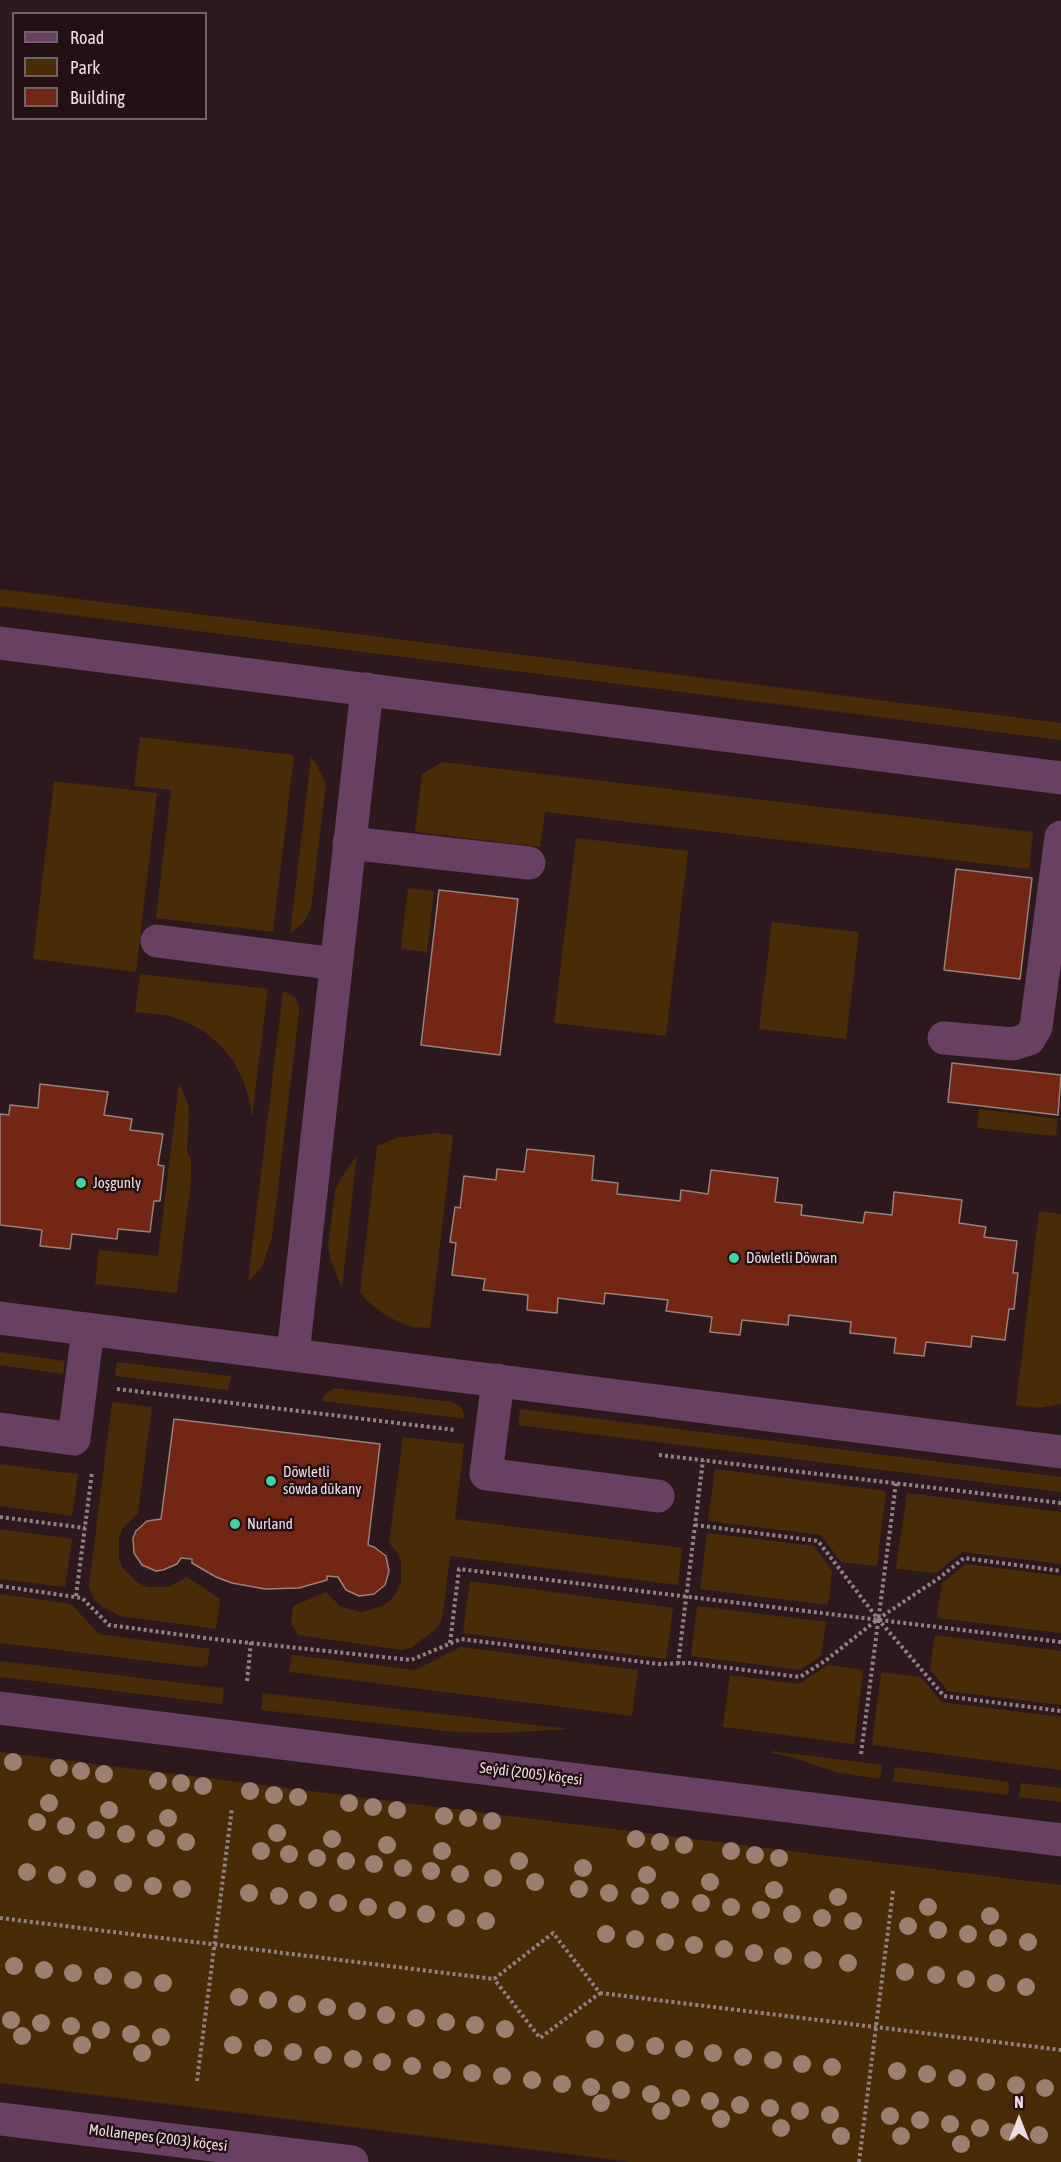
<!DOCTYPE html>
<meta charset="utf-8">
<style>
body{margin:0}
#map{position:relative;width:1061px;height:2162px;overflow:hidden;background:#2c191e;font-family:"Asap Condensed",sans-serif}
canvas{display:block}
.legend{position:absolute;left:12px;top:12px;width:195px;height:108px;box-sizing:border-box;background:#221015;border:2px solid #726266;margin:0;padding:8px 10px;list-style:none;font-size:18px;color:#ebdde0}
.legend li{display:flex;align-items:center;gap:12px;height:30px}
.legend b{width:30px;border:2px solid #726266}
.north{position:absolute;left:989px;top:2090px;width:60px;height:60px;-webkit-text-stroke:4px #221015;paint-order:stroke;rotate:0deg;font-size:16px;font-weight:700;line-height:24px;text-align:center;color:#ebdde0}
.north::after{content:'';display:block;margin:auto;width:21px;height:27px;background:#ebdde0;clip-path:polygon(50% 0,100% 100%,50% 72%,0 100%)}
</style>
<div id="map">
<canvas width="1061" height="2162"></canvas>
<ul class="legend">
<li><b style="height:8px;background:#674064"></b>Road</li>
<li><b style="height:16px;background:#482c07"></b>Park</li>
<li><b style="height:16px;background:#722613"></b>Building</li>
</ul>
<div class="north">N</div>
</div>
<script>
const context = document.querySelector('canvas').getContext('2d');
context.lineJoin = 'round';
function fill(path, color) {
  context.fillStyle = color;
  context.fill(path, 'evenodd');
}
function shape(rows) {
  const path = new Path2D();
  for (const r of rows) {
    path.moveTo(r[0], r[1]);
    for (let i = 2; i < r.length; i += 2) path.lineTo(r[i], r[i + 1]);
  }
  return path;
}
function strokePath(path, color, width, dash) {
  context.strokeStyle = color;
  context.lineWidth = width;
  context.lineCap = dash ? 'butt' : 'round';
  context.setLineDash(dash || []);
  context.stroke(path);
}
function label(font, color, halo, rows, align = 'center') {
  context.font = font + ' "Asap Condensed",sans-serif';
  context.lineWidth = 5;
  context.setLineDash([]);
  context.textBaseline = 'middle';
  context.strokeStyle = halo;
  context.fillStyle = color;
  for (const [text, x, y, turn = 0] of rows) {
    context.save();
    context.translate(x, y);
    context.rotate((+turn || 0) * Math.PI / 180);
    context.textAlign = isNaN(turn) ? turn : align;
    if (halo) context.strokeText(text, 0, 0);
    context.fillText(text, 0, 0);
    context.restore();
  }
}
const green = shape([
 [0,589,1061,723,1061,740,0,606],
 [140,737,294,755,273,932,156,918,171,790,134,786],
 [311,757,317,765,326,785,311,908,304,922,290,934],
 [442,762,1033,832,1029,869,545,812,540,847,415,832,422,774],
 [54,781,157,793,136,972,33,959],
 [576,838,688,851,666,1036,554,1023],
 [408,888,434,891,427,952,401,949],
 [772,922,859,932,846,1039,759,1029],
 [140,974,268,989,252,1117,249,1099,243,1080,234,1062,221,1046,205,1032,187,1022,167,1015,135,1012],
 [283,991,295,997,299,1007,299,1013,272,1237,262,1267,248,1282],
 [179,1083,188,1103,189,1111,187,1151,191,1160,191,1180,177,1293,95,1284,99,1250,158,1256],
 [979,1109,1058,1119,1056,1136,977,1128],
 [435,1133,453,1135,430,1328,412,1327,388,1317,367,1301,360,1292,377,1146,396,1138],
 [357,1155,342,1288,331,1261,328,1247,335,1191,341,1178],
 [1039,1211,1061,1214,1061,1404,1039,1408,1016,1405],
 [0,1352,65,1361,63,1374,0,1365],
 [117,1362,231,1376,228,1390,115,1376],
 [334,1388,453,1402,462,1408,465,1419,322,1401,325,1394],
 [112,1402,152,1407,138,1513,123,1528,119,1538,119,1558,123,1568,138,1583,148,1587,169,1587,187,1577,220,1599,216,1629,120,1616,101,1606,93,1598,89,1586],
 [520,1409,1061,1477,1061,1492,518,1425],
 [403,1437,464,1444,455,1519,682,1548,678,1585,450,1556,442,1619,436,1629,411,1648,402,1650,298,1635,291,1623,293,1606,326,1592,341,1607,362,1612,382,1606,391,1600,397,1591,401,1582,401,1561,396,1551,389,1543],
 [0,1464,78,1474,72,1516,0,1506],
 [715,1469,886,1491,877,1566,841,1562,821,1535,708,1521],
 [907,1493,1061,1512,1061,1564,962,1552,936,1573,896,1569],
 [0,1529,72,1539,65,1587,0,1579],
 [707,1533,814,1546,832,1571,828,1605,700,1589],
 [966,1564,1061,1576,1061,1633,937,1618,942,1583],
 [470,1581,673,1608,666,1659,463,1633],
 [0,1594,71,1604,99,1634,210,1649,207,1666,199,1667,0,1643],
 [697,1606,826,1622,821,1656,800,1670,691,1656],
 [935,1635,1061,1651,1061,1705,948,1691,930,1669],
 [461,1647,638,1670,632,1716,289,1672,292,1655,415,1670],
 [0,1661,224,1688,222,1704,0,1677],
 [828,1665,863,1670,854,1744,723,1727,730,1675,799,1684],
 [881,1672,921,1677,941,1702,1061,1717,1061,1770,872,1745],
 [263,1693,569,1729,501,1733,455,1732,261,1710],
 [772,1751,882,1765,880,1779,835,1772,795,1758,772,1753],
 [0,1752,1061,1885,1061,2162,631,2162,0,2083],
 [895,1767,1009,1782,1008,1795,893,1781],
 [1021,1783,1061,1788,1061,1802,1019,1797]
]);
const building = shape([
 [956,869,1032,878,1020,979,944,970,956,869],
 [439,890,518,899,500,1055,421,1045,439,890],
 [952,1063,1061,1075,1058,1115,948,1102,952,1063],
 [40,1084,108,1092,104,1115,132,1119,130,1130,163,1134,158,1165,164,1166,160,1201,154,1201,150,1232,118,1229,117,1239,72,1234,70,1249,40,1246,42,1230,0,1225,0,1114,9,1115,10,1105,38,1108,40,1084],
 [527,1149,594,1156,592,1180,618,1183,617,1194,680,1201,681,1190,708,1194,711,1170,778,1178,775,1202,802,1205,801,1215,863,1223,865,1212,892,1215,894,1192,962,1200,959,1223,986,1227,984,1237,1017,1241,1013,1273,1018,1273,1014,1309,1009,1309,1005,1340,972,1336,971,1347,926,1342,924,1356,894,1353,896,1338,850,1333,851,1322,789,1315,788,1325,742,1320,740,1335,710,1332,712,1317,666,1311,668,1300,605,1293,604,1304,558,1298,557,1313,527,1310,528,1295,483,1290,485,1279,452,1275,456,1243,450,1242,455,1207,460,1208,464,1176,496,1180,497,1169,524,1172,527,1149],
 [174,1419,380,1444,368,1545,374,1547,386,1556,389,1571,385,1585,374,1594,359,1596,346,1590,338,1577,327,1576,327,1580,299,1588,265,1589,232,1583,216,1577,192,1563,192,1559,181,1558,177,1564,163,1570,156,1571,142,1565,134,1553,133,1538,136,1531,147,1521,161,1519,174,1419]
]);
const path = shape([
 [117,1389,455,1430],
 [659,1455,1061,1503],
 [0,1517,85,1528],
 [695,1525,818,1541,878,1619,944,1696,1061,1711],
 [0,1586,82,1598,109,1625,213,1639,411,1660,461,1639,659,1664,690,1663,800,1677,825,1661,878,1619,939,1578,964,1558,1061,1571],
 [76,1596,92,1472],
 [450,1643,459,1569,1061,1642],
 [678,1664,703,1460],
 [247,1681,251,1642],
 [861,1754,896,1483],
 [0,1918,494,1979,553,1933,600,1993,540,2038,494,1979],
 [600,1993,1061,2050],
 [197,2081,232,1808],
 [859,2162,893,1891]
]);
const minor = shape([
 [0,643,1061,778],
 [349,843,529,863],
 [157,941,336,964],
 [944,1038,1013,1044,1029,1039,1036,1027,1061,837],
 [0,1318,1061,1452],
 [293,1354,367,689],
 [498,1380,486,1474,658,1496],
 [0,1429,74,1439,88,1329],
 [0,1708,1061,1840],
 [0,2119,352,2162]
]);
const trees = [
 [13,1762],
 [59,1768],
 [81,1771],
 [104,1774],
 [158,1781],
 [181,1783],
 [203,1786],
 [250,1791],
 [274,1795],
 [298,1797],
 [49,1803],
 [349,1803],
 [373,1807],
 [109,1810],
 [397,1810],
 [444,1816],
 [168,1818],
 [468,1818],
 [492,1821],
 [37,1822],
 [66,1826],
 [96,1830],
 [277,1833],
 [126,1834],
 [156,1838],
 [332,1839],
 [636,1839],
 [186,1842],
 [660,1842],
 [387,1845],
 [684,1845],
 [261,1851],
 [442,1851],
 [731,1851],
 [289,1854],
 [755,1855],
 [317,1858],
 [779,1858],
 [346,1861],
 [519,1861],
 [374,1864],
 [403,1868],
 [583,1868],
 [431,1871],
 [27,1872],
 [460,1874],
 [57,1875],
 [647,1875],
 [493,1878],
 [87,1879],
 [535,1882],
 [710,1882],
 [123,1883],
 [153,1886],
 [182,1889],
 [579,1889],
 [774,1890],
 [249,1893],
 [609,1893],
 [279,1896],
 [640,1896],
 [838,1897],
 [308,1900],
 [670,1900],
 [338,1903],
 [701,1903],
 [368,1907],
 [731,1907],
 [928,1907],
 [397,1910],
 [761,1910],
 [426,1914],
 [792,1914],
 [990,1916],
 [456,1918],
 [822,1918],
 [486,1921],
 [853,1921],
 [908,1926],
 [938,1930],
 [606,1934],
 [968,1934],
 [998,1938],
 [635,1939],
 [665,1942],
 [1028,1942],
 [694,1945],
 [724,1949],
 [754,1953],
 [783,1956],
 [813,1960],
 [848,1963],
 [14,1966],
 [44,1970],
 [905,1972],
 [73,1973],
 [936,1975],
 [103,1976],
 [966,1979],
 [133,1980],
 [163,1983],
 [996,1983],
 [1026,1987],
 [239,1997],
 [268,2000],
 [297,2004],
 [327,2007],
 [357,2011],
 [386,2015],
 [416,2018],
 [11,2020],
 [446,2022],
 [41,2023],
 [475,2025],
 [71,2026],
 [505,2029],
 [101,2030],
 [131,2034],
 [22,2036],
 [161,2037],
 [595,2039],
 [625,2043],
 [82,2045],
 [233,2045],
 [655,2046],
 [263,2048],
 [684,2049],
 [293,2052],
 [142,2053],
 [713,2053],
 [323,2055],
 [743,2057],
 [353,2059],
 [773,2060],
 [382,2062],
 [802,2064],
 [412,2066],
 [832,2067],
 [442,2070],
 [897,2071],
 [472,2073],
 [927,2074],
 [502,2076],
 [957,2078],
 [532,2080],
 [986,2082],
 [562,2084],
 [1016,2085],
 [591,2087],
 [1045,2088],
 [621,2090],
 [651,2094],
 [681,2098],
 [710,2101],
 [601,2103],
 [740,2105],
 [770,2108],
 [661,2111],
 [800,2111],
 [830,2115],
 [890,2116],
 [721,2119],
 [920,2120],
 [950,2124],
 [781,2128],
 [980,2128],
 [1009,2132],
 [1039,2135],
 [841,2136],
 [901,2136],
 [961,2144]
];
const markers = [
 [81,1183,6,"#41d4a1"],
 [734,1258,6,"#41d4a1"],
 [271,1481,6,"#41d4a1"],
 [235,1524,6,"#41d4a1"]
];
const poiNames = [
 ["Joşgunly",93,1183],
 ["Döwletli Döwran",746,1258],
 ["Döwletli",283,1472],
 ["söwda dükany",283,1489],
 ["Nurland",247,1524]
];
const streetNames = [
 ["Seýdi (2005) köçesi",531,1774,7],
 ["Mollanepes (2003) köçesi",158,2138,7]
];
fill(green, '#482c07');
fill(building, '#722613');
strokePath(building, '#9a827c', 1.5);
strokePath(path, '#918084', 4, [3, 3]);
strokePath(minor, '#674064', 33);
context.fillStyle = '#9b8071';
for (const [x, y] of trees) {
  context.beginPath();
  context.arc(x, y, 9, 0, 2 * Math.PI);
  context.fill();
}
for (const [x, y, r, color] of markers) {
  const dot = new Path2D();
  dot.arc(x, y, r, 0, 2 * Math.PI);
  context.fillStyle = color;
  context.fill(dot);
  strokePath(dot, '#221015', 2);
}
label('15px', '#ebdde0', '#221015', poiNames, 'left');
label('15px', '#ebdde0', '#221015', streetNames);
</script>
